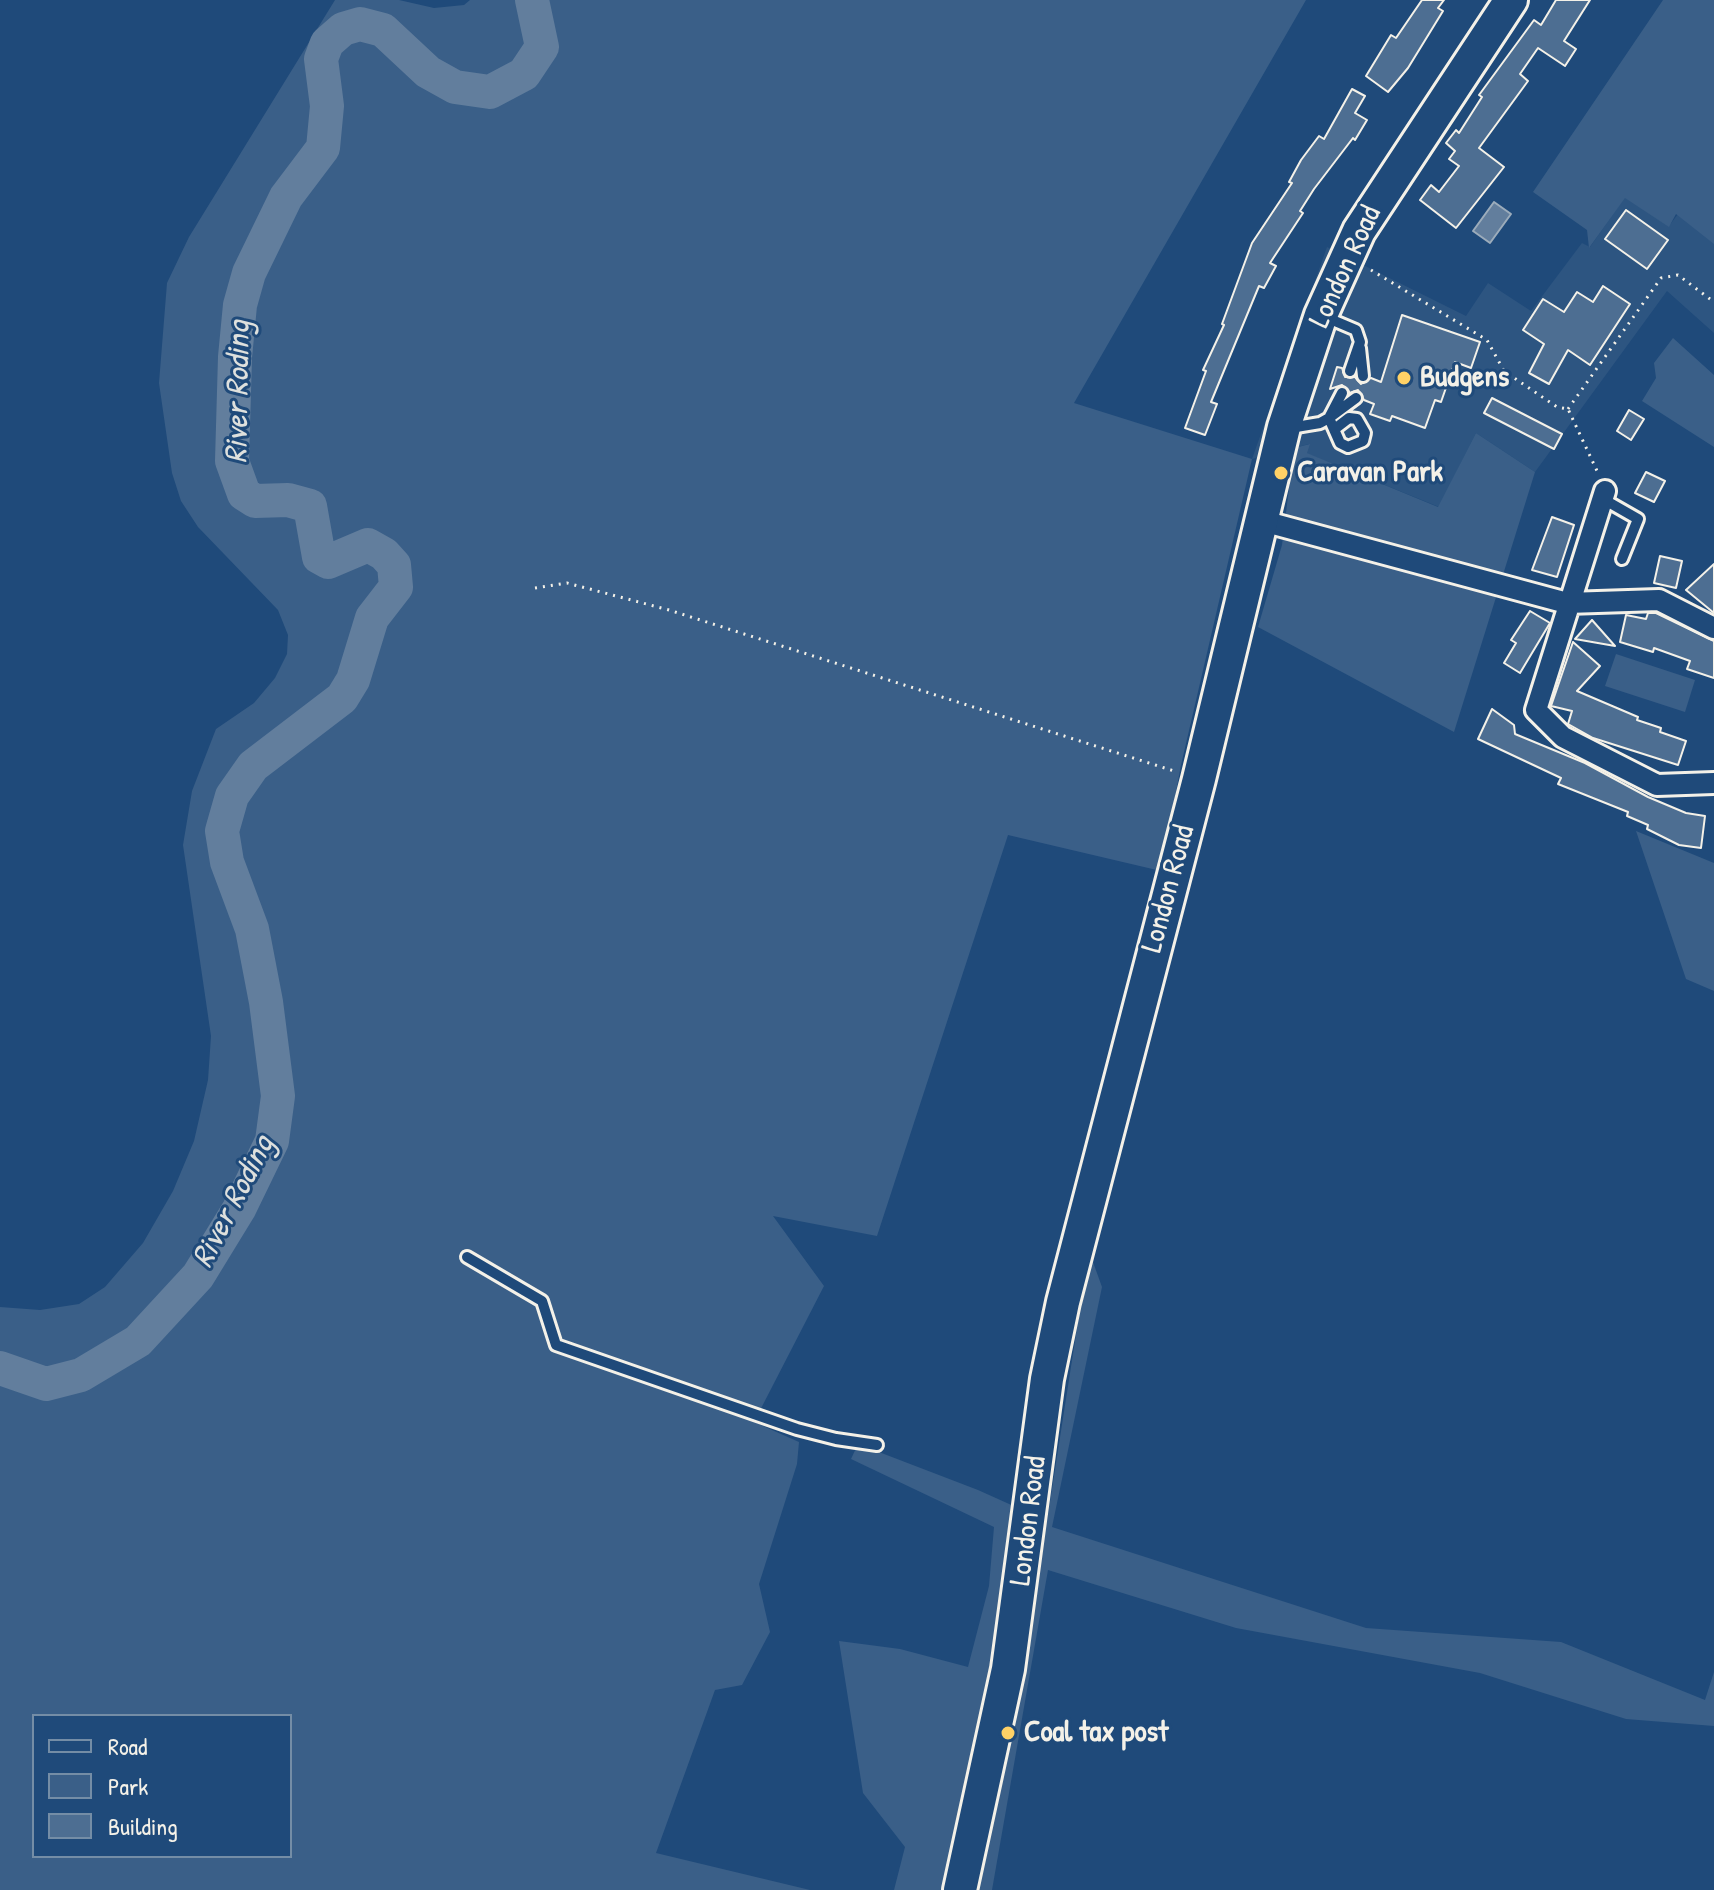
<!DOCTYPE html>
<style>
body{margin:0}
#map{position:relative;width:1714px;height:1890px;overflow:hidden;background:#1f4a7a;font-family:"Patrick Hand",sans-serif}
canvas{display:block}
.legend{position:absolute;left:32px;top:1714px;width:260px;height:144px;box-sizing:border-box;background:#1f4a7a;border:2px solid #748da6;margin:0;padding:10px 14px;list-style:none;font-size:24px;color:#f4f1e8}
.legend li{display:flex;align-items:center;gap:16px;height:40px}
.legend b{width:40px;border:2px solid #748da6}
</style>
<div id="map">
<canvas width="1714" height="1890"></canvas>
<ul class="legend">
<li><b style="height:10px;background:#1f4a7a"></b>Road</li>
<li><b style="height:22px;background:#3a5f88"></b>Park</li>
<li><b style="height:22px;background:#4d6e92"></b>Building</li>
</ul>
</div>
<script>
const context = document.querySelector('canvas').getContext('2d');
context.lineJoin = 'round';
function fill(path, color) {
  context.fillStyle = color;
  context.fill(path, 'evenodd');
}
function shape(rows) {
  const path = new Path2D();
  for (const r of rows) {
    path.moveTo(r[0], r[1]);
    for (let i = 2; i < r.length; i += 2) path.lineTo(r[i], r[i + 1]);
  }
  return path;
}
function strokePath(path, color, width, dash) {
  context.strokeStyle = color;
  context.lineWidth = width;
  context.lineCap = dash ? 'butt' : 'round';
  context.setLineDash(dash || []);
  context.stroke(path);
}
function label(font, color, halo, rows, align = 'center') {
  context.font = font + ' "Patrick Hand",sans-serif';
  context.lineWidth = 6;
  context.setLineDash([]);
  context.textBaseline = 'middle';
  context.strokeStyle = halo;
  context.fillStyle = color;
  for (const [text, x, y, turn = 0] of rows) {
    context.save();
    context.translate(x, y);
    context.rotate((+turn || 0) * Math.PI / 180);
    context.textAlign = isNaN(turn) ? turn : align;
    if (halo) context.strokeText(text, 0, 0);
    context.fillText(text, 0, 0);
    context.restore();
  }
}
const built = shape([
 [1625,197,1669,226,1678,214,1714,242,1714,333,1667,291,1535,472,1476,433,1439,507,1306,453,1309,444,1252,459,1327,247,1466,316,1488,283,1531,311,1582,243,1590,247]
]);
const green = shape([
 [335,0,399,0,434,8,464,5,470,0,1306,0,1074,403,1252,459,1181,765,1161,871,1008,835,877,1236,773,1216,824,1286,754,1422,799,1442,797,1464,759,1584,770,1632,742,1685,715,1690,656,1853,810,1890,0,1890,0,1307,40,1310,79,1304,105,1287,143,1243,173,1191,194,1141,208,1080,211,1036,183,845,192,791,216,729,254,703,275,678,287,654,288,635,278,610,198,527,181,501,172,473,159,383,167,283,189,237],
 [34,1716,290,1716,290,1856,34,1856],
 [1663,0,1714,0,1714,244,1676,214,1669,227,1625,198,1589,248,1587,230,1533,192],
 [1673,338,1714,375,1714,447,1642,401,1656,378,1654,363],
 [1476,433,1535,472,1454,732,1258,627,1282,545,1294,448,1310,444,1307,453,1438,507],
 [1616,654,1695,680,1685,712,1605,686],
 [1636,831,1714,863,1714,991,1686,979],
 [1089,1251,1102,1287,1052,1527,1366,1628,1561,1642,1705,1700,1714,1672,1714,1726,1626,1719,1480,1673,1236,1628,1048,1570,992,1890,894,1890,905,1847,863,1793,839,1641,900,1649,968,1667,989,1586,994,1527,851,1459,858,1444,978,1490,1047,1521]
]);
const water = shape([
 [1494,202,1511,214,1490,243,1473,231,1494,202]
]);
const river = shape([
 [0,1368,46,1384,81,1375,138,1341,198,1276,239,1209,272,1141,278,1096,266,1002,252,929,227,862,222,831,232,796,253,766,342,698,353,680,372,618,396,587,394,565,384,554,368,545,328,562,319,557,310,506,288,500,255,501,244,494,232,461,235,357,240,305,249,273,286,197,323,148,327,106,321,59,327,43,343,29,360,24,383,30,428,72,455,87,490,92,524,74,542,47,532,0]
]);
const building = shape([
 [1422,0,1444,0,1438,8,1443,11,1408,68,1388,92,1366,76,1391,35,1396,38,1422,0],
 [1556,0,1590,0,1564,41,1576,49,1565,66,1538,48,1520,74,1528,81,1479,148,1504,167,1456,228,1420,200,1431,185,1439,192,1459,166,1449,159,1455,151,1446,143,1456,130,1459,133,1482,97,1479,95,1534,20,1541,25,1556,0],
 [1352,89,1365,96,1355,113,1367,120,1355,140,1353,138,1314,189,1300,211,1303,213,1270,263,1276,266,1264,288,1259,286,1211,402,1217,404,1205,435,1185,428,1206,371,1203,370,1224,325,1222,324,1252,243,1292,183,1289,182,1301,160,1319,136,1324,139,1352,89],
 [1626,210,1668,240,1647,269,1605,239,1626,210],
 [1603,286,1630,304,1590,365,1568,350,1549,384,1529,373,1544,344,1523,330,1543,299,1564,312,1577,292,1593,302,1603,286],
 [1402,315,1480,342,1471,368,1455,362,1441,402,1435,400,1425,428,1392,416,1390,421,1370,414,1374,404,1364,400,1358,390,1350,393,1342,385,1330,389,1337,367,1342,368,1345,377,1355,377,1361,384,1371,378,1381,382,1402,315],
 [1492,398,1562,434,1554,449,1484,413,1492,398],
 [1629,410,1644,419,1631,440,1617,431,1629,410],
 [1646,472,1665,481,1654,502,1635,493,1646,472],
 [1552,517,1574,525,1557,577,1532,570,1552,517],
 [1660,556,1682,561,1676,588,1654,583,1660,556],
 [1714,564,1714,613,1686,590,1714,564],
 [1530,611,1550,623,1520,673,1504,663,1516,643,1511,640,1530,611],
 [1648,613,1656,613,1714,641,1714,678,1687,669,1690,661,1654,648,1653,652,1620,642,1626,615,1646,619,1648,613],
 [1592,620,1615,646,1575,639,1592,620],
 [1573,642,1600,666,1577,691,1638,717,1637,720,1661,728,1660,732,1686,741,1678,765,1593,738,1568,724,1572,711,1551,706,1573,642],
 [1492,709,1514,725,1515,734,1585,763,1648,797,1686,813,1705,816,1701,848,1679,845,1647,829,1648,825,1627,816,1628,812,1558,784,1561,778,1478,739,1492,709]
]);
const path = shape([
 [1371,270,1487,340,1504,371,1557,407,1568,409,1598,473],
 [1568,409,1661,278,1678,275,1714,302],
 [535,588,567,583,669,610,1174,771]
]);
const service = shape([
 [1323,316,1356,330,1360,342,1350,371],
 [1360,348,1363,376],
 [1290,428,1320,423,1329,418,1342,393],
 [1336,428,1349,418,1357,419,1365,433,1363,441,1348,447,1340,443,1329,418,1356,398],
 [1603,499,1638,519,1622,559],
 [467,1257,542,1301,556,1345,797,1429,836,1439,877,1445]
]);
const minor = shape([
 [1605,491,1536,710,1563,737,1657,785,1714,783],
 [1259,520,1567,603,1659,600,1714,628]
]);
const primary = shape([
 [960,1890,1008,1669,1047,1379,1063,1302,1199,779,1284,427,1321,315,1359,231,1511,0]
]);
const markers = [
 [1404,378,8,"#ffd166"],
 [1281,473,8,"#ffd166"],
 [1008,1733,8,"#ffd166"]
];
const streetNames = [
 ["London Road",1346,267,-65],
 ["London Road",1169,889,-75],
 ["London Road",1029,1521,-83]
];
const poiNames = [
 ["Budgens",1420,378],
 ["Caravan Park",1297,473],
 ["Coal tax post",1024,1733]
];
const waterNames = [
 ["River Roding",239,392,-89],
 ["River Roding",234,1202,-63]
];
fill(built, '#2d5581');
fill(green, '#3a5f88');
fill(water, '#627e9d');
strokePath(water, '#9cacbb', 2);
strokePath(river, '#627e9d', 34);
fill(building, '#4d6e92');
strokePath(building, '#f4f1e8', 2);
strokePath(service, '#f4f1e8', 16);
strokePath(minor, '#f4f1e8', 26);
strokePath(primary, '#f4f1e8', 38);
strokePath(path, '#f4f1e8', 3, [2, 6]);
strokePath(service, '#1f4a7a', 10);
strokePath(minor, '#1f4a7a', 20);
strokePath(primary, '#1f4a7a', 32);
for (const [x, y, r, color] of markers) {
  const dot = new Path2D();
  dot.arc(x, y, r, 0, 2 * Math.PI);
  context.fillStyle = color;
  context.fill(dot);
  strokePath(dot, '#1f4a7a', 3);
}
label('30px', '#f4f1e8', '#1f4a7a', streetNames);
label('bold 30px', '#f4f1e8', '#1f4a7a', poiNames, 'left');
label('italic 32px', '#dee0dd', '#1f4a7a', waterNames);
</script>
